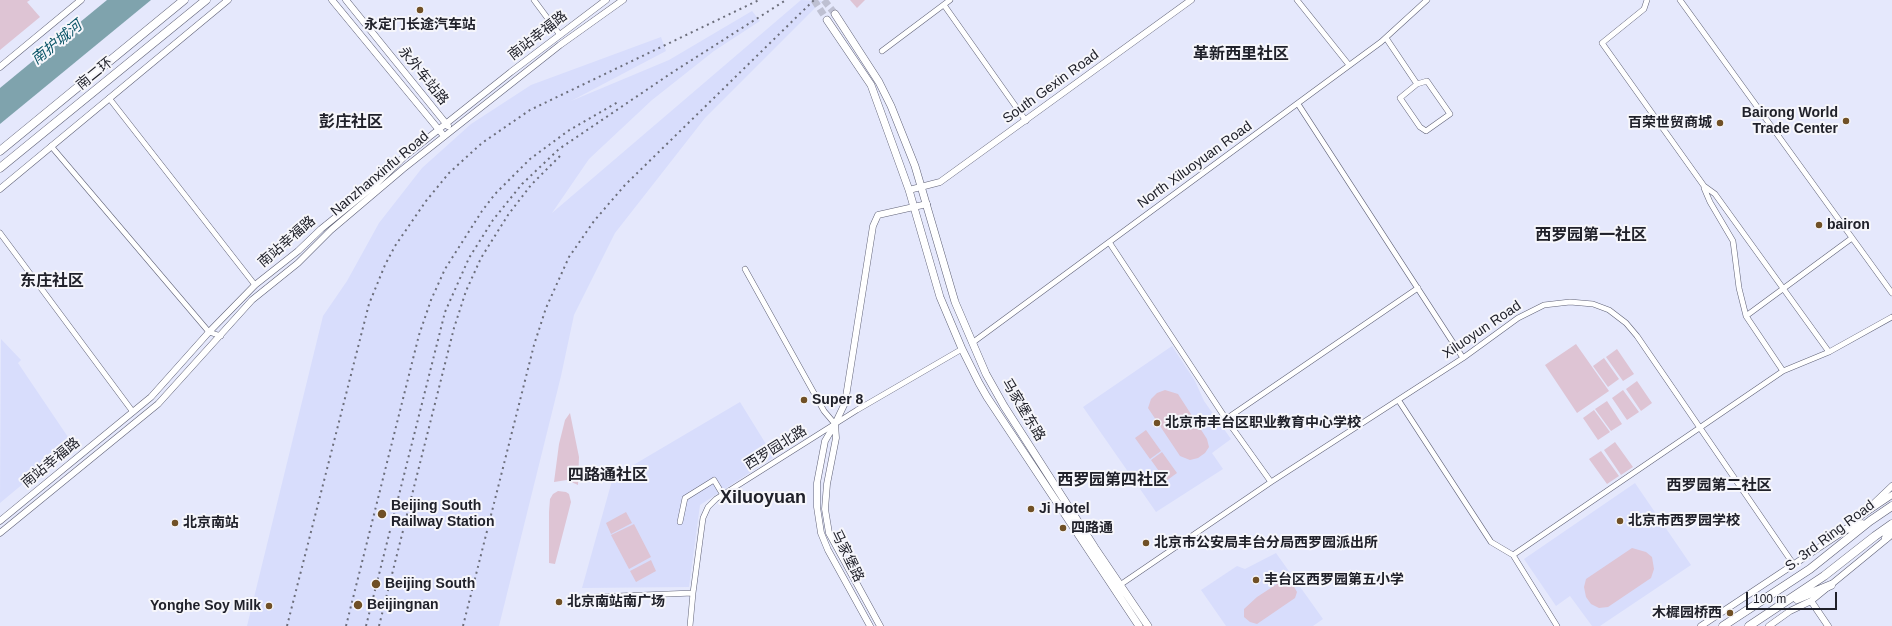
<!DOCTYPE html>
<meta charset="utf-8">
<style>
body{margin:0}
#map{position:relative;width:1892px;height:626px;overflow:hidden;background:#e5e8fc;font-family:Arial,sans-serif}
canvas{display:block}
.scale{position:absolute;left:1746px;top:592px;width:91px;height:18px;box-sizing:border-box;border:2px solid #20212a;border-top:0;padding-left:5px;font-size:12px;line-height:14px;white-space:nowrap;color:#20212a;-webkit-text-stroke:3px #f6f6fb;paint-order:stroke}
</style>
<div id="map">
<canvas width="1892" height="626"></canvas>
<div class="scale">100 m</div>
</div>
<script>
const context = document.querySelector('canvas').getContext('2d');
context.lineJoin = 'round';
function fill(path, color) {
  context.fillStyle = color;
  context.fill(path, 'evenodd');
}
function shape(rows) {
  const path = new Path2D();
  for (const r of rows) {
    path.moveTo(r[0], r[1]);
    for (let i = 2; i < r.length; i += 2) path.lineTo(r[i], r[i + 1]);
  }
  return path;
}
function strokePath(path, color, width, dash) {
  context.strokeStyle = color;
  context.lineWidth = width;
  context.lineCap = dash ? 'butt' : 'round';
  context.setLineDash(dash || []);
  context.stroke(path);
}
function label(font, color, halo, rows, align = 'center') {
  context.font = font + ' Arial,"Noto Sans SC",sans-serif';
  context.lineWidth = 4;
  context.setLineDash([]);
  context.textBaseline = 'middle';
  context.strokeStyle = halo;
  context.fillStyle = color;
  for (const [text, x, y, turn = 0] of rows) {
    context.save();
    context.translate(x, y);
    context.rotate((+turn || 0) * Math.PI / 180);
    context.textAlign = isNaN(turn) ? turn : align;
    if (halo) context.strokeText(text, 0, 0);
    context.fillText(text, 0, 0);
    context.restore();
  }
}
const built = shape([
 [801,0,822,1,705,118,615,233,574,315,561,376,499,626,247,626,323,316,347,281,379,223,422,168,471,124,531,85,661,37,666,51,571,101,669,60,752,11,760,21,714,51,652,100,589,159,552,213],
 [1,339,21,360,18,363,72,443,0,503],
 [1172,346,1195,381,1204,401,1231,439,1212,453,1223,469,1156,512,1083,407],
 [740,402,774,457,700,505,689,587,582,588,613,477],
 [1635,483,1691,565,1600,626,1592,626,1570,596,1556,606,1524,559],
 [1276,553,1323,619,1313,626,1226,626,1201,590,1237,566,1245,569]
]);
const green = shape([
 [0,0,30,0,27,2,40,17,0,50],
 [850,0,865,0,857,8],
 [1576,344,1609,391,1577,413,1545,365],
 [1617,349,1634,374,1623,381,1606,357],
 [1604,358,1619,379,1608,387,1593,366],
 [1637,381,1652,403,1641,411,1626,389],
 [1165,390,1178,394,1207,439,1209,447,1205,453,1198,458,1190,460,1180,456,1148,408,1151,399,1157,393],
 [1623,390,1639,412,1627,420,1612,398],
 [1607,401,1622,424,1611,431,1595,409],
 [1594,410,1610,432,1598,440,1583,418],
 [570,413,579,457,578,485,567,480,554,482,559,444,565,420],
 [1146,430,1161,451,1150,459,1135,438],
 [1615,442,1633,467,1621,475,1604,450],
 [1601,451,1619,476,1607,484,1589,459],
 [1162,452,1177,473,1166,481,1151,460],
 [558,491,566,492,569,494,571,502,555,564,549,563,549,512,550,499,553,494],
 [626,512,632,523,611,534,606,523],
 [634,524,651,557,629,569,611,535],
 [1632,548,1646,552,1652,557,1654,569,1651,578,1608,607,1599,608,1591,604,1586,597,1584,587,1586,579],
 [651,560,656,571,636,582,630,571],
 [1280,582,1293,585,1297,592,1295,598,1257,624,1250,622,1244,617,1244,609,1257,597]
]);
const water = shape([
 [107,0,151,0,0,124,0,88]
]);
const secondaryTunnel = shape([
 [814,0,827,20],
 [824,0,835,14]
]);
const minor = shape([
 [534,0,560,35],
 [1297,0,1349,65],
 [1647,0,1644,9,1602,43,1704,186,1715,194,1829,352],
 [1680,0,1892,293],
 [944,5,1026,121],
 [1386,38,1417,84,1427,81,1450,114,1426,131,1420,127,1400,98,1417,84],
 [882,51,950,0],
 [109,98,255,285],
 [1298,104,1463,358],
 [51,146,209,332,221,336],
 [1704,188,1710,202,1733,241,1739,288,1746,316,1783,371],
 [0,233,133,412],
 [1109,242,1226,419,1271,482],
 [745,269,824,411,835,424],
 [1746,316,1852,238],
 [972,343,1381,42,1427,0],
 [1399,401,1491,542,1513,555,1557,626],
 [1226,419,1418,288],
 [680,522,685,498,714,480,723,495],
 [1513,555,1783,371,1829,352,1892,317],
 [1117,587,1271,482,1463,358,1518,318,1544,305,1570,302,1593,304,1609,310,1626,323,1637,336,1794,565],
 [593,597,693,593],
 [690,626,693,593,703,518,708,507,716,499,857,410,962,349]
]);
const tertiary = shape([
 [332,0,444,136],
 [346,0,448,126],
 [0,67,81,0],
 [0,189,228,0],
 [909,190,940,182,1191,0],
 [835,424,836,438,827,484,825,509,829,533,880,626],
 [1871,506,1892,486],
 [0,521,151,397,209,332,255,285,298,251,321,229,374,186,404,157,511,72,606,0],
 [0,533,158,404,252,300,298,263,331,230,403,169,560,45,623,0],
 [1811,601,1828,626],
 [870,626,828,550,821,533,817,507,817,483,825,441,835,424,845,403,873,226,878,215,927,204],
 [1701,626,1847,529,1862,515,1892,495],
 [1769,626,1790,611,1811,601,1889,537]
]);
const secondary = shape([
 [835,14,879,82,891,106,915,166,955,302,986,374,1004,406,1095,548,1148,626],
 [827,20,871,85,909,190,940,297,962,349,979,383,987,397,1139,626]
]);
const trunk = shape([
 [0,151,184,0],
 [0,168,206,0],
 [1847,529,1862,524],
 [1886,538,1892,528],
 [1797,599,1831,585],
 [1723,626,1810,569,1870,521,1892,506],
 [1749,626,1824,576,1875,536,1892,524]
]);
const rail = shape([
 [287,626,369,304,385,265,395,246,426,201,449,173,482,143,530,110,759,0],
 [346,626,419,335,431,300,445,269,482,211,495,194,530,159,568,131,618,102],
 [366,626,445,312,469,258,493,220,522,184,559,149,673,72,786,0],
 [379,626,454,328,466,291,481,258,508,215,531,185,561,155],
 [463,626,534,345,546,308,569,257,594,221,625,185,814,0]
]);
const markers = [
 [420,10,4,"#705026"],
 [1846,121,4,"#705026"],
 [1720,123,4,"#705026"],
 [1819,225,4,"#705026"],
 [804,400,4,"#705026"],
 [1157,423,4,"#705026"],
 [1031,509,4,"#705026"],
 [382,514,5,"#705026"],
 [1620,521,4,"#705026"],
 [175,523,4,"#705026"],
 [1063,528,4,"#705026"],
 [1146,543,4,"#705026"],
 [1256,580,4,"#705026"],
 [376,584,5,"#705026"],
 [559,602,4,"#705026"],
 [358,605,5,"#705026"],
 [269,606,4,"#705026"],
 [1730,613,4,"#705026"]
];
const poiNames = [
 ["永定门长途汽车站",420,25,"center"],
 ["Bairong World",1838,113,"right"],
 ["Trade Center",1838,129,"right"],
 ["百荣世贸商城",1712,123,"right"],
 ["bairon",1827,225],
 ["Super 8",812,400],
 ["北京市丰台区职业教育中心学校",1165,423],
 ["Beijing South",391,506],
 ["Railway Station",391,522],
 ["Ji Hotel",1039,509],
 ["北京市西罗园学校",1628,521],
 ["北京南站",183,523],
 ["四路通",1071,528],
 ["北京市公安局丰台分局西罗园派出所",1154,543],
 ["丰台区西罗园第五小学",1264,580],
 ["Beijing South",385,584],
 ["北京南站南广场",567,602],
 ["Beijingnan",367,605],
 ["Yonghe Soy Milk",261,606,"right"],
 ["木樨园桥西",1722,613,"right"]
];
const streetNames = [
 ["南站幸福路",538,36,-38],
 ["南二环",95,74,-39],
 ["永外车站路",423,76,51],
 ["South Gexin Road",1051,87,-36],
 ["North Xiluoyuan Road",1195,165,-36],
 ["Nanzhanxinfu Road",380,174,-40],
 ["南站幸福路",287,242,-41],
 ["Xiluoyun Road",1482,330,-34],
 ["马家堡东路",1023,410,59],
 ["西罗园北路",776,448,-32],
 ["南站幸福路",51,463,-39],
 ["S. 3rd Ring Road",1830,536,-37],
 ["马家堡路",847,556,64]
];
const waterNames = [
 ["南护城河",57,43,-39]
];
const neighbourhoodNames = [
 ["西罗园第二社区",1719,486]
];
const quarterNames = [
 ["革新西里社区",1241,55],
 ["彭庄社区",351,123],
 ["西罗园第一社区",1591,236],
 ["东庄社区",52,282],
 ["四路通社区",608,476],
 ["西罗园第四社区",1113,481]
];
const districtNames = [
 ["Xiluoyuan",763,498]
];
fill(built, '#d8ddfc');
fill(green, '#dec4d4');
fill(water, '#7fa3ad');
strokePath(secondaryTunnel, '#bec0d2', 7, [7, 3.5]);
strokePath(minor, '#606277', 6);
strokePath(tertiary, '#606277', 7);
strokePath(secondary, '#606277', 8);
strokePath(trunk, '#606277', 9);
strokePath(minor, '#fff', 5);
strokePath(tertiary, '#fff', 6);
strokePath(secondary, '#fff', 7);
strokePath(trunk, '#fff', 8);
strokePath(rail, '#6c6e7b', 2, [2, 4]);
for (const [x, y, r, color] of markers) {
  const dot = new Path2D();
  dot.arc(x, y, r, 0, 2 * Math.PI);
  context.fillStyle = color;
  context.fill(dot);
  strokePath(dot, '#f6f6fb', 1.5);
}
label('bold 14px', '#20212a', '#f6f6fb', poiNames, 'left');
label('14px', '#20212a', '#f6f6fb', streetNames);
label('italic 15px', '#0c5668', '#f6f6fb', waterNames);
label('bold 15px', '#20212a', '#f6f6fb', neighbourhoodNames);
label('bold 16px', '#20212a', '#f6f6fb', quarterNames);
label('bold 18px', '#20212a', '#f6f6fb', districtNames);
</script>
